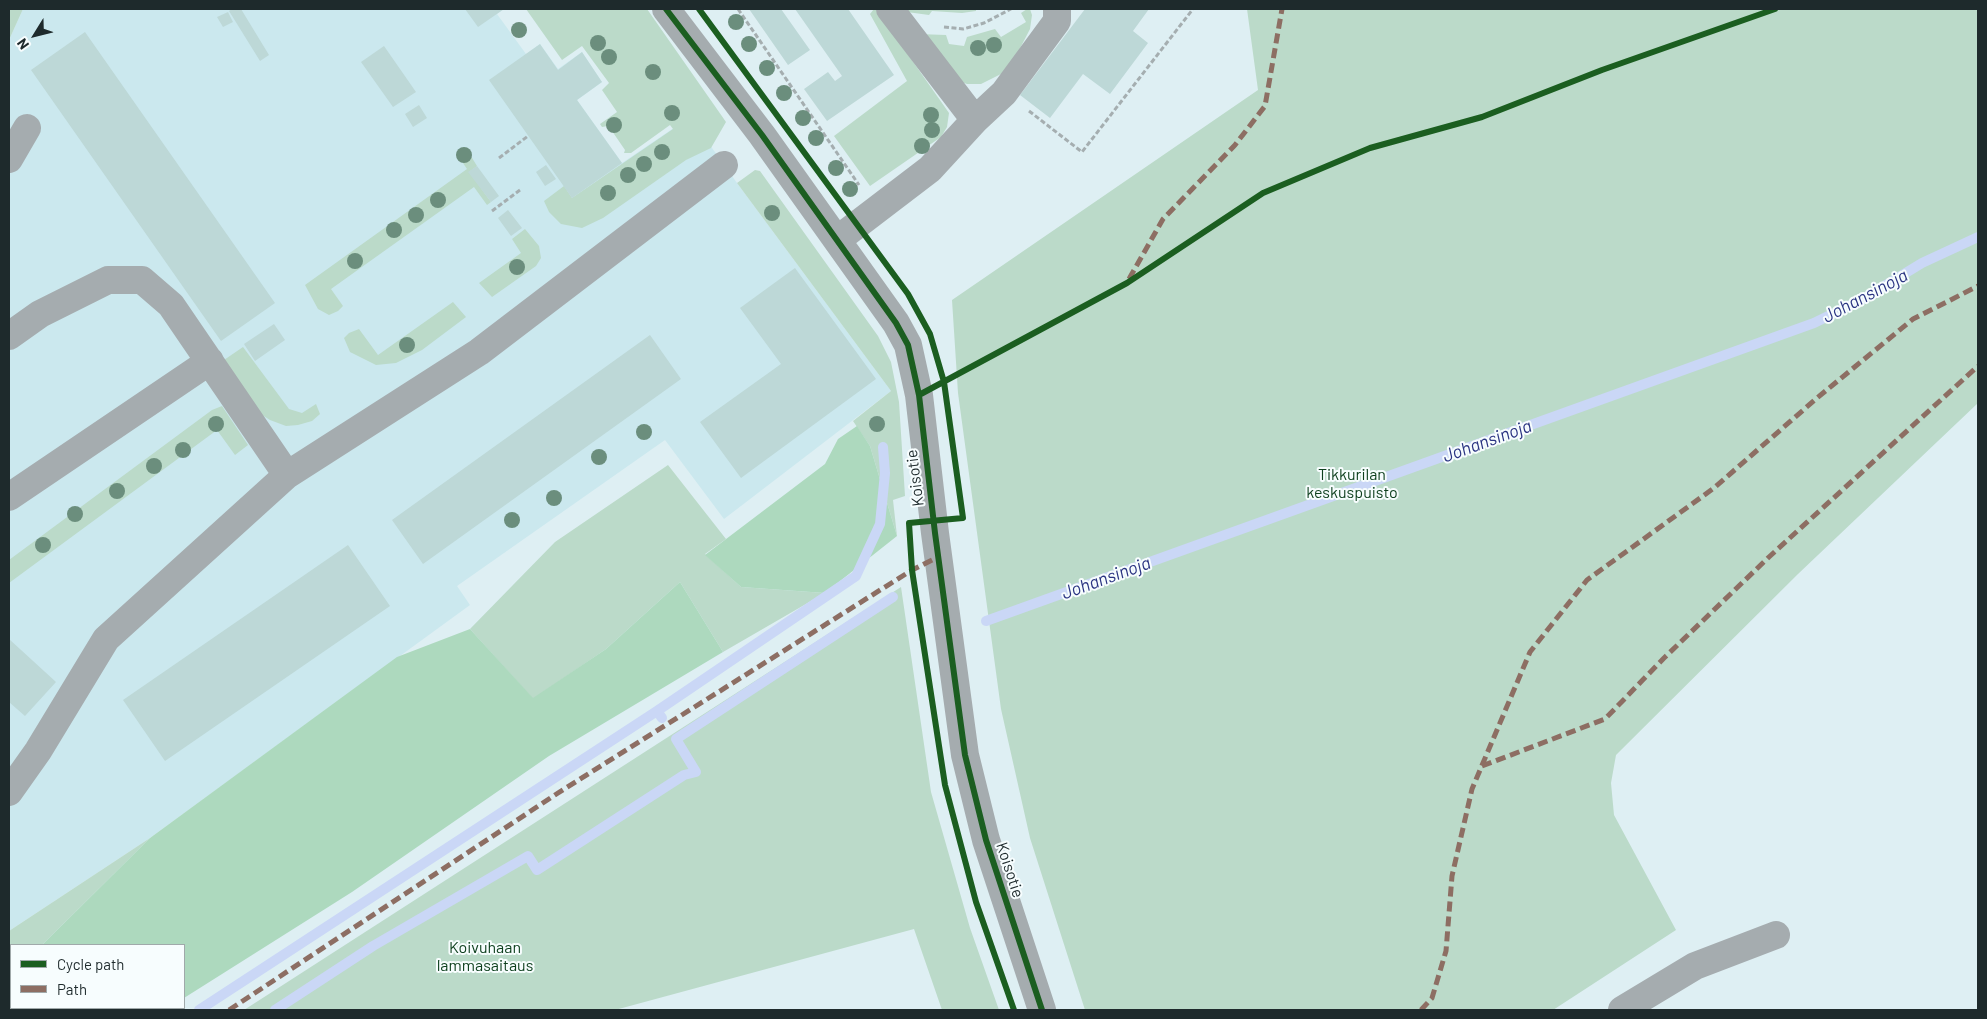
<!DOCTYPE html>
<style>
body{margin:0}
#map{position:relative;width:1987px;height:1019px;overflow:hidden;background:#deeff3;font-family:Barlow,sans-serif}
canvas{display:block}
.frame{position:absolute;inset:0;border:10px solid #1e2a2c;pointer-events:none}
.legend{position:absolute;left:10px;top:944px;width:175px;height:65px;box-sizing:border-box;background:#f7fdfe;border:1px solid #a0a9aa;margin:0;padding:6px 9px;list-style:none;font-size:15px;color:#1e2a2c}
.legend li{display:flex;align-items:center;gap:10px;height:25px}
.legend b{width:25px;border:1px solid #a0a9aa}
.north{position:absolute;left:10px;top:10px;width:50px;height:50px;-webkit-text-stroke:4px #f7fdfe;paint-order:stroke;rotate:234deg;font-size:14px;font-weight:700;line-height:20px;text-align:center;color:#1e2a2c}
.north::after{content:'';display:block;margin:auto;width:18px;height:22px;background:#1e2a2c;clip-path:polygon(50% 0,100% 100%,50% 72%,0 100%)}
</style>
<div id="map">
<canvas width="1987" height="1019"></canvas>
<div class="frame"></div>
<ul class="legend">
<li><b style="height:6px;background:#1b5e20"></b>Cycle path</li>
<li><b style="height:6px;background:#8d6e63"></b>Path</li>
</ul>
<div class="north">N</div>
</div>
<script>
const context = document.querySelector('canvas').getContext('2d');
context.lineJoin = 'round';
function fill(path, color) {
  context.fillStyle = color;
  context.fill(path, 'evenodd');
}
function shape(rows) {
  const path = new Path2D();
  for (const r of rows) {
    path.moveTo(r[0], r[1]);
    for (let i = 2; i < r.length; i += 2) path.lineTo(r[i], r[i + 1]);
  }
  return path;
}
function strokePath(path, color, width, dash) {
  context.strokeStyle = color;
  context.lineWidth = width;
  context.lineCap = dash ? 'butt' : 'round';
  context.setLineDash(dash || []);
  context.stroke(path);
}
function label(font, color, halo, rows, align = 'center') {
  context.font = font + ' Barlow,sans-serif';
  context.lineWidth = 4;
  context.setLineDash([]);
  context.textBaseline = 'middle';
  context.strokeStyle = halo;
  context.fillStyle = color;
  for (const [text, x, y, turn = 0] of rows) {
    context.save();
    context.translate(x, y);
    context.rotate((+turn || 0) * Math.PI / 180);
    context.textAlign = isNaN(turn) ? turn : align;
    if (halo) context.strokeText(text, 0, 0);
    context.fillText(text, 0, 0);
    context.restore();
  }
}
const built = shape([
 [23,9,504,9,497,14,526,54,540,44,558,69,582,52,602,82,577,100,622,163,690,117,737,183,891,391,724,519,665,440,457,586,470,605,150,838,9,931,9,40]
]);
const green = shape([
 [9,9,23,9,9,40],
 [526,9,647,9,726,122,711,148,686,160,603,218,582,228,561,224,549,212,544,201,564,186,572,198,673,129,670,125,631,153,624,153,625,150,612,131,608,126,602,127,600,124,617,112,602,90,609,83,582,46,562,60],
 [874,9,876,9,949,113,947,127,941,137,870,186,834,136,907,81,870,14],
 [903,9,976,9,976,11,962,13,932,11,929,15,907,12],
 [1027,9,1030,9,1032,15,1030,29,1015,58,1003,73,981,84,967,84,956,80,918,34,946,35,949,44,964,46,967,37,995,29,1001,37,1026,22,1021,13],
 [1247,9,1978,9,1978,403,1798,574,1616,755,1611,783,1614,815,1676,930,1553,1010,1085,1010,1030,838,1001,709,958,393,952,300,1258,90],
 [462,151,469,153,477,166,469,172,491,202,487,205,474,187,331,289,343,306,338,311,329,315,318,309,305,285,467,169,457,154],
 [755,170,760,171,878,336,891,362,899,402,905,496,893,500,897,536,870,446,853,421,891,391,737,183],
 [525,229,539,246,541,258,536,266,492,297,479,283,521,253,512,239],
 [453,302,466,317,422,350,396,363,376,365,350,352,344,338,349,333,359,329,378,355],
 [243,347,289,409,302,413,316,404,320,414,312,421,298,425,286,426,270,420,259,413,224,360],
 [222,406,248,445,235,455,217,430,9,583,9,560,212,410],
 [668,465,726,539,705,554,741,587,825,593,723,652,680,582,606,649,533,699,470,629,555,542],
 [901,587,931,792,970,928,999,1010,942,1010,914,929,615,1010,244,1010],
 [150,838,42,945,11,945,11,976,9,979,9,931]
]);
const forest = shape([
 [857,426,870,446,897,536,825,593,741,587,705,555,825,464,838,439],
 [680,582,723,652,549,756,352,892,184,998,184,945,42,945,150,838,397,657,470,629,533,698,606,649],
 [30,1008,169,1008,165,1010,32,1010]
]);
const stream = shape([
 [986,621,1814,323,1863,299,1922,263,1978,237],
 [662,718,657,711,856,576,880,524,885,473,883,447],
 [199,1010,657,711],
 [275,1010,373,946,528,856,537,870,684,775,696,772,676,739,893,597]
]);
const building = shape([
 [232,9,241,9,269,55,260,61,229,11],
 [465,9,504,9,478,27],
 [749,9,781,9,810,50,788,65],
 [795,9,848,9,894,75,827,121,804,89,828,72,835,81,842,76],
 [1085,9,1149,9,1133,31,1148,43,1110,94,1083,74,1050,118,1020,95],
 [228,12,233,22,223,27,217,17],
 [85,32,275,303,221,341,31,70],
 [540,44,558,70,582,52,602,82,577,100,622,163,572,198,489,80],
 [384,46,416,92,393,107,361,62],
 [419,105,427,118,413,127,405,114],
 [546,165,556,179,545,186,536,172],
 [477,166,499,196,491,202,468,172],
 [508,210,522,228,511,236,498,218],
 [795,268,876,379,741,478,700,422,781,364,740,308],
 [274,324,285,340,255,361,244,344],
 [650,335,681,379,423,564,392,520],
 [348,545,390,606,165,761,123,700],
 [9,639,56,682,25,716,9,702]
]);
const path = shape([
 [738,9,859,185],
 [944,27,963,29,984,23,1011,9],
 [1029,111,1082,152,1193,9],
 [499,158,528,136],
 [492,211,520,190]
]);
const minor = shape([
 [666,9,762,135,896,323,908,345,919,395,935,533,965,755,986,840,1042,1010],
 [890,9,975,120],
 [9,159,27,128],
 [837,240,930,169,975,120,1004,93,1057,21,1057,9],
 [9,336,40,314,108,280,142,280,171,305,287,475],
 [9,497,210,361],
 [9,792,38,751,106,639,287,475,479,352,724,165],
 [1622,1010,1695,966,1776,935]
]);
const quiet = shape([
 [1129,279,1163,219,1235,145,1265,106,1282,9],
 [1482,766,1605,719,1664,658,1769,557,1978,366],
 [229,1010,558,793,912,570,938,557],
 [1421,1010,1432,998,1446,951,1452,876,1472,789,1530,652,1587,580,1714,488,1817,398,1913,319,1978,286]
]);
const cycleway = shape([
 [666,9,762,135,896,323,908,345,919,395,935,533,965,755,986,840,1042,1010],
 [699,9,908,294,930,334,944,382,963,518,909,523,912,570,945,785,976,902,1014,1010],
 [919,395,1127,283,1263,193,1370,148,1482,117,1602,70,1775,9]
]);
const trees = [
 [736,22],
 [519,30],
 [598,43],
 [749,44],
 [994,45],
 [978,48],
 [609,57],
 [767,68],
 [653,72],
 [784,93],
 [672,113],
 [931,115],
 [803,118],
 [614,125],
 [932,130],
 [816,138],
 [922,146],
 [662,152],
 [464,155],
 [644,164],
 [836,168],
 [628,175],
 [850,189],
 [608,193],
 [438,200],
 [772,213],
 [416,215],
 [394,230],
 [355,261],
 [517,267],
 [407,345],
 [216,424],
 [877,424],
 [644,432],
 [183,450],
 [599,457],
 [154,466],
 [117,491],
 [554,498],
 [75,514],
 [512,520],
 [43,545]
];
const parkNames = [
 ["Tikkurilan",1352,475],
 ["keskuspuisto",1352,493],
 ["Koivuhaan",485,948],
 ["lammasaitaus",485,966]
];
const streetNames = [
 ["Koisotie",915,478,-97],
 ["Koisotie",1010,870,72]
];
const waterNames = [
 ["Johansinoja",1865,296,-28],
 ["Johansinoja",1487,441,-20],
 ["Johansinoja",1106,578,-20]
];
fill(built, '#cbe8ee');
fill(green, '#bbdac9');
fill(forest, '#add9be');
strokePath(stream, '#cad7f6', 10);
fill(building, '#bdd8d7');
strokePath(path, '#a5aeb0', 3, [5, 2.5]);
strokePath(minor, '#a5acaf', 28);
strokePath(quiet, '#8d6e63', 5, [10, 5]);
strokePath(cycleway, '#1b5e20', 6);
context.fillStyle = '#6b8e7d';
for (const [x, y] of trees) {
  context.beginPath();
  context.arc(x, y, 8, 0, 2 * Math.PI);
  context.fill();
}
label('16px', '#0d3f1d', '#f7fdfe', parkNames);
label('16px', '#1e2a2c', '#f7fdfe', streetNames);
label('italic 18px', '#2a3482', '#f7fdfe', waterNames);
</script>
